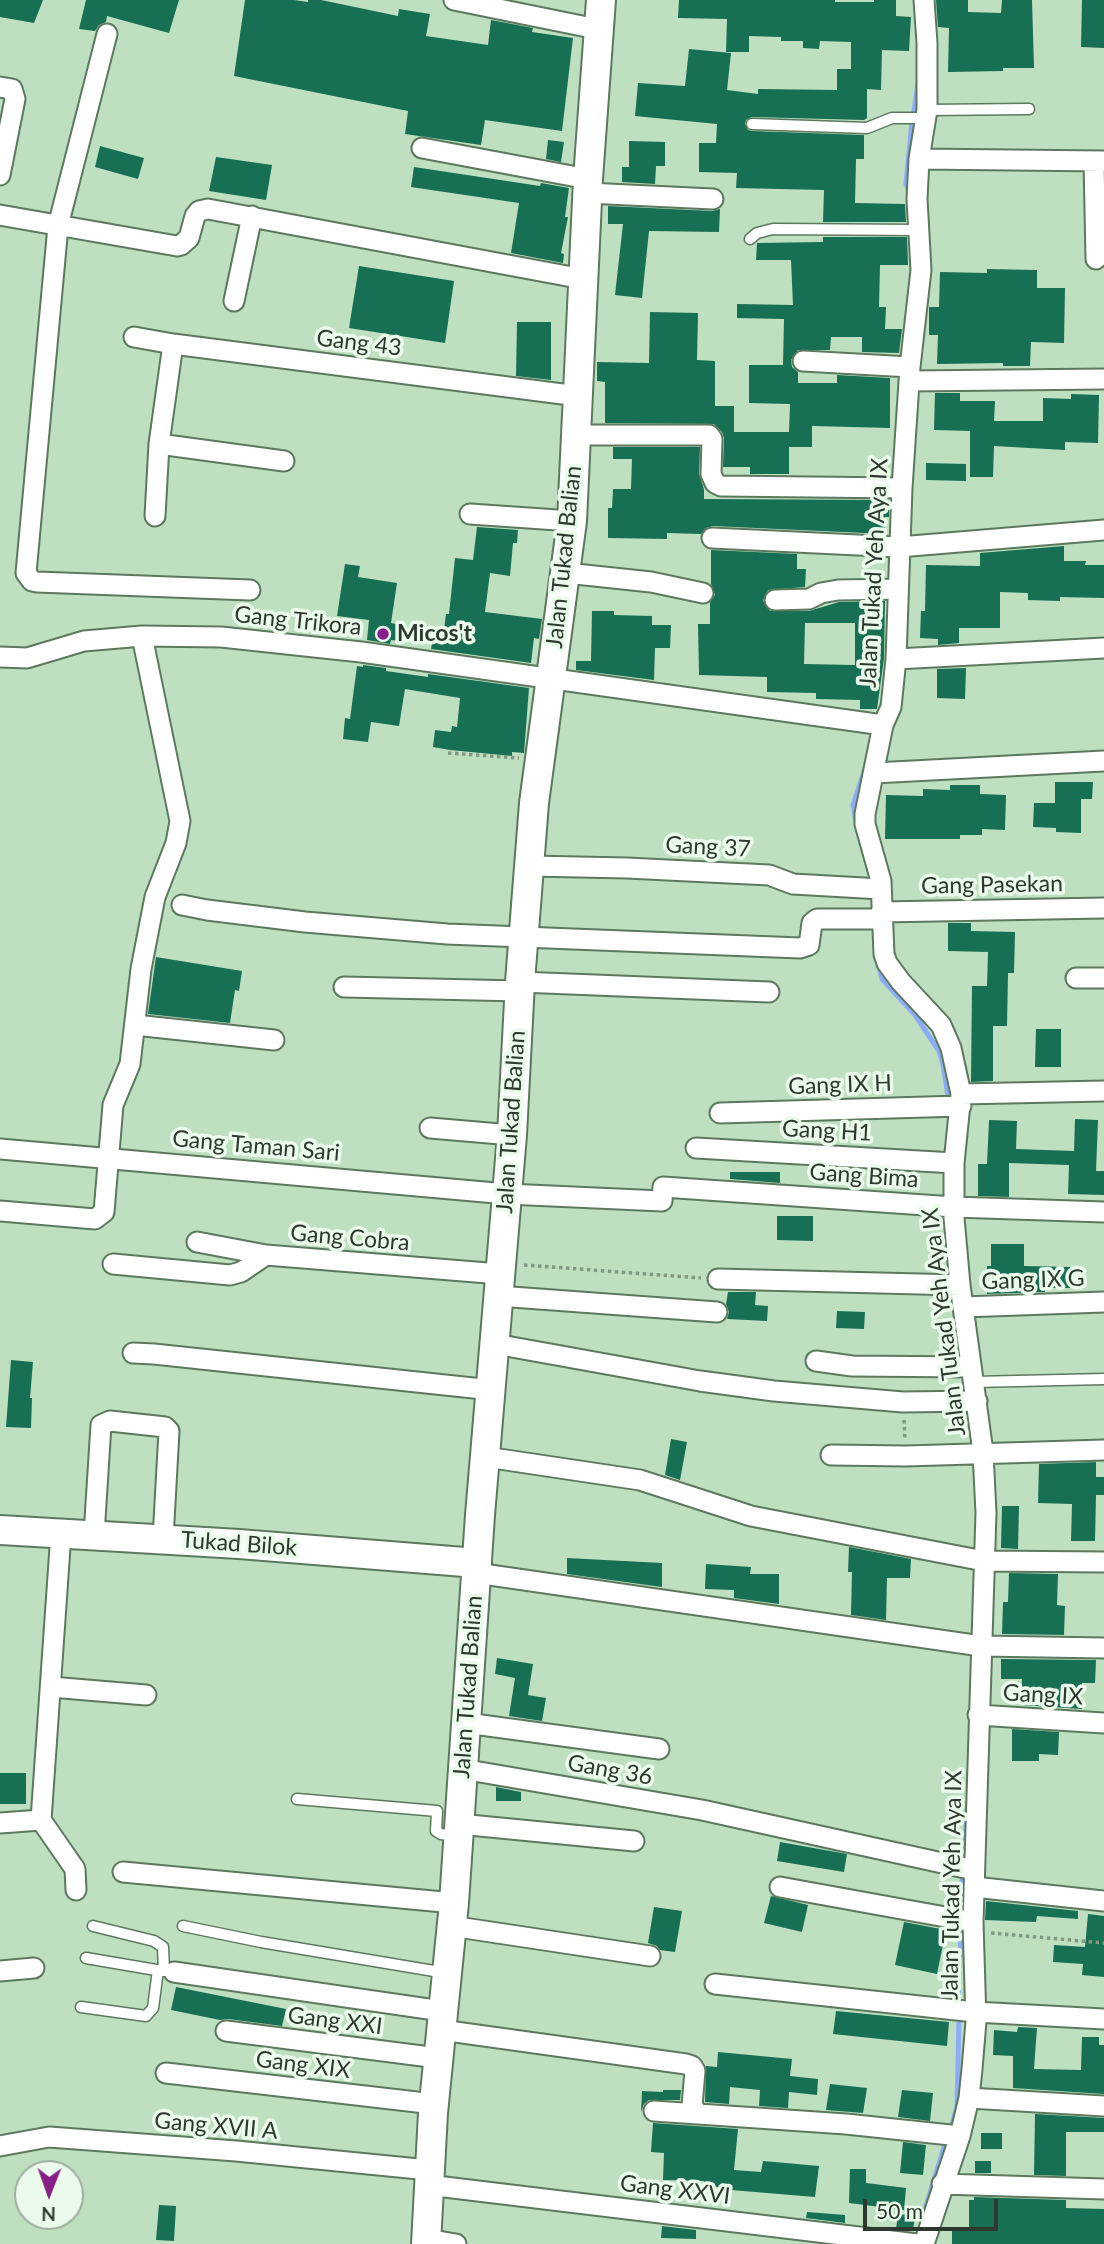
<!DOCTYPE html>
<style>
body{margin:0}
#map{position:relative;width:1104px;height:2244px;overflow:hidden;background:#bfdfc1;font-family:Lato,sans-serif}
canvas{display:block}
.north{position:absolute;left:14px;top:2160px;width:70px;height:70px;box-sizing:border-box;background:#eafbeb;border:2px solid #9ead9f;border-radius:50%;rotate:181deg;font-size:19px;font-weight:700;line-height:28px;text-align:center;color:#2d392e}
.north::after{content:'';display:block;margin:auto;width:24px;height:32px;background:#862088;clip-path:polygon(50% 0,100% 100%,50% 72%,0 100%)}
.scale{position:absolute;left:863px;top:2199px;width:135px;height:32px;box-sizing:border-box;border:4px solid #2d392e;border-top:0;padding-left:9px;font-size:21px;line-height:24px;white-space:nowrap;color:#2d392e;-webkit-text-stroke:5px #eafbeb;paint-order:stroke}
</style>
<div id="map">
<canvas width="1104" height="2244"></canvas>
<div class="north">N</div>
<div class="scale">50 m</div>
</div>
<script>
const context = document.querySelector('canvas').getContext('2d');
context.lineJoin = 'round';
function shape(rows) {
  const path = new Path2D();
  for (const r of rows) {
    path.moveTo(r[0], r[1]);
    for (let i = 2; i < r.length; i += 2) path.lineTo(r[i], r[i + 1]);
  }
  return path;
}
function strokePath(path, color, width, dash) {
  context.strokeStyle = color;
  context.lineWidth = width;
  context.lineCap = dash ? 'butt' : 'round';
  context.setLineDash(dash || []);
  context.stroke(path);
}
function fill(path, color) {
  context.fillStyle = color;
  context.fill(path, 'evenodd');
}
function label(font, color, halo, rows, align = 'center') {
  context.font = font + ' Lato,sans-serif';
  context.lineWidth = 7;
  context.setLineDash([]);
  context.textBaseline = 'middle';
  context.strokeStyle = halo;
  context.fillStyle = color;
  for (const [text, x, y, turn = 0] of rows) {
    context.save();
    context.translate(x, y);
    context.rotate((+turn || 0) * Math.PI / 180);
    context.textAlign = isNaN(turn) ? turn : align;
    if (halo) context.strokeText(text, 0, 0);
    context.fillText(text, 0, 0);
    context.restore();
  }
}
const stream = shape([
 [914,111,918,83],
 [910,195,906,184,912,122],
 [857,827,853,805,866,766],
 [878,963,882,979,915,1015,939,1051,943,1064,949,1103],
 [964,1860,967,1811],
 [961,1909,962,1881],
 [958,2002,961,1930],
 [951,2128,957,2107,959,2018],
 [923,2216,945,2144]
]);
const building = shape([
 [0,0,43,0,34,23,0,17],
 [86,0,179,0,169,33,107,16,106,22,99,25,95,31,79,29],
 [245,0,294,0,308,2,308,0,321,0,398,16,399,9,430,14,426,36,488,45,491,20,533,28,532,32,573,38,562,131,485,120,481,145,405,134,408,111,234,76],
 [679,0,835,0,835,2,874,2,874,0,896,0,896,16,911,17,909,51,882,50,881,90,867,89,867,118,864,120,752,117,746,120,745,124,748,130,752,131,864,135,864,159,856,159,855,203,905,204,906,222,823,222,824,190,736,188,737,173,699,172,699,143,716,143,717,124,635,116,638,83,685,86,689,49,731,53,727,90,758,94,758,89,837,90,837,69,851,69,851,42,820,41,819,49,803,48,803,41,781,41,781,37,749,36,749,52,726,52,727,19,678,18],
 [936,0,968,0,968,12,1001,13,1002,0,1032,0,1034,68,1003,68,1003,71,948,72,949,28,938,27],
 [1082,0,1104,0,1104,48,1081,47],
 [548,140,564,142,561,162,546,159],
 [629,141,665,142,665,166,656,166,655,184,622,182,622,167,629,167],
 [100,146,144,158,138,179,95,167],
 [216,157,272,165,266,200,209,191],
 [414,167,540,186,541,183,569,188,565,217,568,217,561,253,564,254,563,263,511,253,519,203,411,187],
 [608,206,712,211,720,209,719,232,649,231,642,298,615,295,623,224,608,224],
 [823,237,907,237,908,265,880,265,879,307,886,307,885,329,902,329,899,353,862,352,862,337,831,337,830,350,798,350,791,360,792,367,798,372,798,383,837,383,837,375,890,378,890,428,812,426,812,447,789,447,789,474,750,474,750,467,723,467,724,438,722,432,714,424,605,423,605,382,597,381,597,362,649,363,650,312,698,313,697,360,715,361,715,406,734,406,734,432,789,432,790,404,749,403,749,365,783,365,784,319,737,318,737,304,793,305,791,260,756,260,757,243,823,242],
 [359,266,454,281,445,343,349,328],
 [987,269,1037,270,1037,288,1065,288,1064,343,1031,342,1030,366,1003,366,1003,363,937,364,938,335,929,335,929,307,939,307,940,272,987,273],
 [517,322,551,322,551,380,516,376],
 [935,393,960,393,960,401,995,401,994,421,1043,421,1043,398,1071,399,1071,394,1099,395,1098,443,1065,442,1065,450,994,446,993,477,970,477,970,431,934,430],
 [613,447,700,447,699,474,704,489,704,499,889,500,889,517,885,517,885,534,713,526,706,528,701,534,667,533,667,539,608,538,608,508,612,508,613,489,631,489,632,459,613,459],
 [926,463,966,464,966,481,926,480],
 [477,527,518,530,517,543,513,543,510,576,490,573,485,612,542,619,539,639,534,638,531,663,431,649,433,637,443,638,446,614,449,614,455,558,473,560],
 [1064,546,1064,561,1086,561,1085,565,1104,565,1104,598,1060,597,1060,601,1028,600,1028,593,1000,592,1000,628,959,628,959,643,938,645,938,639,920,638,921,611,925,611,926,565,980,566,980,553],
 [711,550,797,554,797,569,806,569,805,587,768,590,763,601,770,611,809,611,839,602,885,601,884,658,877,709,860,709,860,700,816,699,816,693,767,692,767,677,699,675,698,624,710,624,710,602,715,595,711,584],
 [805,623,855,623,855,665,804,664],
 [345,564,360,566,358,577,397,583,391,623,401,625,399,641,391,640,390,644,367,640,369,620,337,616],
 [592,611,614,611,614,615,652,616,652,625,671,625,670,648,655,648,654,680,576,670,576,661,591,661],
 [363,665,386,668,386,671,428,677,428,674,529,688,524,753,512,752,512,756,450,750,433,747,435,730,451,732,452,726,457,727,460,698,405,689,399,726,371,722,368,742,343,739,345,718,350,719,357,666,363,667],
 [966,668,965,699,937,698,937,669],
 [1055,782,1093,782,1092,799,1081,799,1081,833,1056,832,1056,828,1033,827,1034,803,1055,803],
 [950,785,980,785,980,794,1006,795,1005,830,982,829,982,835,960,835,960,839,885,839,886,795,923,796,923,789,950,790],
 [948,923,971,923,971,931,1015,932,1014,973,1008,973,1007,1026,993,1026,993,1081,971,1082,972,986,987,986,988,952,948,951],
 [156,957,242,971,239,991,235,990,230,1023,148,1014],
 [1036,1029,1061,1029,1061,1067,1035,1067],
 [1075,1119,1098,1120,1096,1171,1104,1171,1104,1195,1068,1194,1069,1165,1009,1163,1009,1197,978,1196,978,1164,987,1164,989,1120,1017,1121,1016,1149,1074,1151],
 [730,1172,780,1172,780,1183,730,1179],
 [777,1216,813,1216,813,1241,777,1240],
 [991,1244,1024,1244,1024,1266,1070,1267,1070,1288,1045,1288,1045,1292,987,1294,987,1266,991,1266],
 [728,1292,756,1292,755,1305,768,1306,767,1321,727,1319,729,1312,726,1304],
 [837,1311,865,1312,864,1329,836,1328],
 [11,1360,33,1362,30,1398,32,1398,31,1428,6,1427],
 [671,1439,687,1442,680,1480,665,1475],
 [1096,1462,1096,1477,1104,1477,1104,1495,1096,1495,1095,1541,1071,1541,1072,1504,1038,1503,1039,1464],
 [1002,1506,1019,1506,1018,1549,1001,1548],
 [849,1547,911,1559,910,1578,887,1578,886,1620,851,1615,852,1572,848,1572],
 [567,1558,662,1563,662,1587,567,1574],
 [706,1564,751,1567,750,1574,779,1574,779,1604,734,1598,734,1590,705,1589],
 [1009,1573,1058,1574,1057,1605,1065,1606,1064,1635,1002,1634,1003,1602,1008,1602],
 [497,1658,533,1664,528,1695,546,1698,542,1721,509,1716,515,1678,495,1674],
 [1001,1659,1096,1660,1095,1683,1082,1683,1082,1709,1021,1705,1022,1679,1001,1679],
 [1012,1729,1059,1732,1058,1755,1039,1754,1039,1761,1012,1761],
 [0,1773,26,1773,26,1804,0,1804],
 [496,1787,521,1792,521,1801,496,1801],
 [780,1842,847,1854,844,1872,777,1861],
 [771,1896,808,1905,802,1932,764,1923],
 [986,1901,1078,1911,1078,1919,1037,1916,1036,1922,985,1920],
 [654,1907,682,1911,675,1952,660,1950,657,1946,648,1943],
 [1088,1914,1104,1916,1104,1977,1082,1975,1083,1964,1053,1962,1054,1945,1085,1947],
 [904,1922,946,1930,937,1974,895,1965],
 [176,1987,286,2009,282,2026,228,2019,220,2020,171,2010],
 [836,2011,949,2022,947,2046,833,2034],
 [1018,2027,1037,2028,1034,2069,1081,2070,1082,2037,1099,2037,1099,2045,1104,2045,1104,2094,1013,2088,1013,2056,993,2055,994,2030,1017,2032],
 [718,2052,792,2059,790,2076,818,2079,817,2095,789,2092,788,2108,759,2106,760,2090,730,2087,729,2104,705,2102,706,2066,717,2067],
 [830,2084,867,2088,863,2113,826,2110],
 [663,2090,681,2090,680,2100,649,2100,644,2104,641,2112,642,2091,663,2092],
 [902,2090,933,2093,930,2121,898,2117],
 [1035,2114,1104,2118,1104,2132,1066,2132,1066,2176,1034,2175],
 [653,2123,738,2129,734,2170,761,2172,763,2161,819,2166,815,2197,719,2189,719,2187,704,2186,704,2181,663,2180,664,2153,651,2152],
 [981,2133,1002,2133,1002,2149,981,2149],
 [903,2142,926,2145,923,2175,900,2173],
 [975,2161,991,2161,991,2173,975,2173],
 [850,2169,866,2169,866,2183,906,2188,904,2210,849,2203],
 [974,2197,1066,2200,1066,2208,1104,2209,1104,2244,952,2244,952,2230,969,2230,969,2200,974,2200],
 [159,2205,176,2206,174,2241,156,2240],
 [807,2212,845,2215,845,2223,806,2218],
 [898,2214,915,2216,913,2231,896,2229],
 [662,2226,696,2230,696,2239,661,2238]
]);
const path = shape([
 [448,753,519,758],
 [524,1265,701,1278],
 [904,1420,905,1440],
 [991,1933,1104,1943]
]);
const lane = shape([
 [927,110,1029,109],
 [752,124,867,128,892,118,925,118],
 [750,239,757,233,773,229,920,230],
 [974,1382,1104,1379],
 [297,1799,437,1811,436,1831,441,1834,457,1836],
 [93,1926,154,1941,163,1947,164,1971],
 [183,1926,261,1942,446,1973],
 [86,1958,162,1971],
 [81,2007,146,2016,153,2008,158,1970]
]);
const street = shape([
 [454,0,597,29],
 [924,0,927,43,927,110,919,159,917,199,921,270,910,367,902,488,896,659,891,707,883,725,865,814,865,824,881,881,884,954,887,963,901,982,941,1025,951,1048,961,1094,954,1163,954,1218,960,1285,983,1452,986,1513,973,1922,976,2021,972,2069,969,2098,960,2136,924,2244],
 [107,34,58,226,26,573,32,581,37,582,250,590],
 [0,87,12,89,15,99,0,175],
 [422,148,588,179],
 [919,159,1104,161],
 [1094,161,1096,259],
 [587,193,713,199],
 [0,215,177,246,181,245,189,238,195,216,199,211,208,209,583,279],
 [234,301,252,216],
 [134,337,173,344,578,396],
 [803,361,910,367],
 [909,381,1104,379],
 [577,435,709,435,712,439,711,474,715,483,721,486,902,488],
 [159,444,284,461],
 [470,514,572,521],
 [155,516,159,444,173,344],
 [712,538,899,547,1104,530],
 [566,573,651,582,703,593],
 [775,600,809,599,821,593,838,590,898,589],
 [0,657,27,658,84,641,142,636,221,637,361,652,883,725],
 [896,659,1104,648],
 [874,773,1104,761],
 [530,866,627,868,769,875,793,884,881,889],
 [182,905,207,910,305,922,447,934,800,948,809,945,812,923,817,919,881,919],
 [881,912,1104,908],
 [1076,978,1104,978],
 [520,982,769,992],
 [344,987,520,991],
 [135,1025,274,1040],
 [961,1094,1104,1091],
 [720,1113,961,1106],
 [430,1128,512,1135],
 [696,1148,954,1163],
 [0,1149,507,1194,662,1201,663,1187,954,1207,1104,1212],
 [0,1211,95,1219,104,1212,113,1105,130,1064,141,969,155,897,176,843,180,821,142,636],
 [197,1242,266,1255,500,1274],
 [113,1264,230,1275,241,1272,266,1255],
 [718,1279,960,1285],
 [498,1296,717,1312],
 [963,1307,1104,1302],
 [495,1344,700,1381,774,1391,903,1402,977,1401],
 [133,1353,154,1354,492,1390],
 [816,1361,852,1366,971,1367],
 [831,1455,906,1456,1104,1450],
 [486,1457,640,1480,751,1516,984,1561,1104,1562],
 [61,1533,41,1820,75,1869,76,1890],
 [94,1535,101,1425,110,1421,165,1427,169,1431,163,1539],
 [476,1573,981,1646,1104,1648],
 [51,1687,146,1695],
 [978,1715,1104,1723],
 [466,1723,659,1749],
 [462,1769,702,1810,974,1870],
 [0,1823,41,1820],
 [459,1824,634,1841],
 [123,1872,454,1903],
 [780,1887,973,1922],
 [974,1887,1104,1901],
 [451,1926,650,1956],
 [0,1971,34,1968],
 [174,1972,442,2011],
 [715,1984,975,2012,1104,2019],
 [441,2030,686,2064,692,2066,695,2071,692,2106,697,2112],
 [226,2031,438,2058],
 [166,2073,434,2104],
 [969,2098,1104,2106],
 [654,2111,846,2124,960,2136],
 [0,2146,49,2137,236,2151,429,2170],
 [942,2184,1104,2189],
 [428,2185,917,2244],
 [426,2239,456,2244]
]);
const secondary = shape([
 [0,1530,239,1544,477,1563],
 [426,2244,433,2113,454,1903,480,1515,512,1135,520,982,534,803,572,521,588,179,601,0]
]);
const markers = [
 [383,634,7,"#862088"]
];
const streetNames = [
 ["Gang 43",359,343,7],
 ["Jalan Tukad Balian",564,557,-84],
 ["Jalan Tukad Yeh Aya IX",874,573,-87],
 ["Gang Trikora",298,621,6],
 ["Gang 37",708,847,3],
 ["Gang Pasekan",992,885,-1],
 ["Gang IX H",840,1085,-2],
 ["Jalan Tukad Balian",511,1122,-86],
 ["Gang H1",827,1131,3],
 ["Gang Taman Sari",256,1146,5],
 ["Gang Bima",864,1176,4],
 ["Gang Cobra",350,1238,5],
 ["Gang IX G",1033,1280,-2],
 ["Jalan Tukad Yeh Aya IX",944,1322,-97],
 ["Tukad Bilok",239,1544,4],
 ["Jalan Tukad Balian",468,1687,-86],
 ["Gang IX",1043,1695,3],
 ["Gang 36",610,1770,10],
 ["Jalan Tukad Yeh Aya IX",952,1885,-89],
 ["Gang XXI",335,2021,7],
 ["Gang XIX",303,2065,7],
 ["Gang XVII A",216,2126,5],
 ["Gang XXVI",675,2190,7]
];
const poiNames = [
 ["Micos't",397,634]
];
strokePath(stream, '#8dacf7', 5);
fill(building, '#176f54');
strokePath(lane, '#5c795e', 13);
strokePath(street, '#5c795e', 23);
strokePath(secondary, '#5c795e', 32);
strokePath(path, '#819882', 3.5, [3.5, 3.5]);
strokePath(lane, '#fff', 10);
strokePath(street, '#fff', 19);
strokePath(secondary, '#fff', 28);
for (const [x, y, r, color] of markers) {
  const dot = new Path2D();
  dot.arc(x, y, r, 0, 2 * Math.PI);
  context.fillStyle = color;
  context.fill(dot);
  strokePath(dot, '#eafbeb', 2.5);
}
label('23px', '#2d392e', '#eafbeb', streetNames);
label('bold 23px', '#2d392e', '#eafbeb', poiNames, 'left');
</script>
